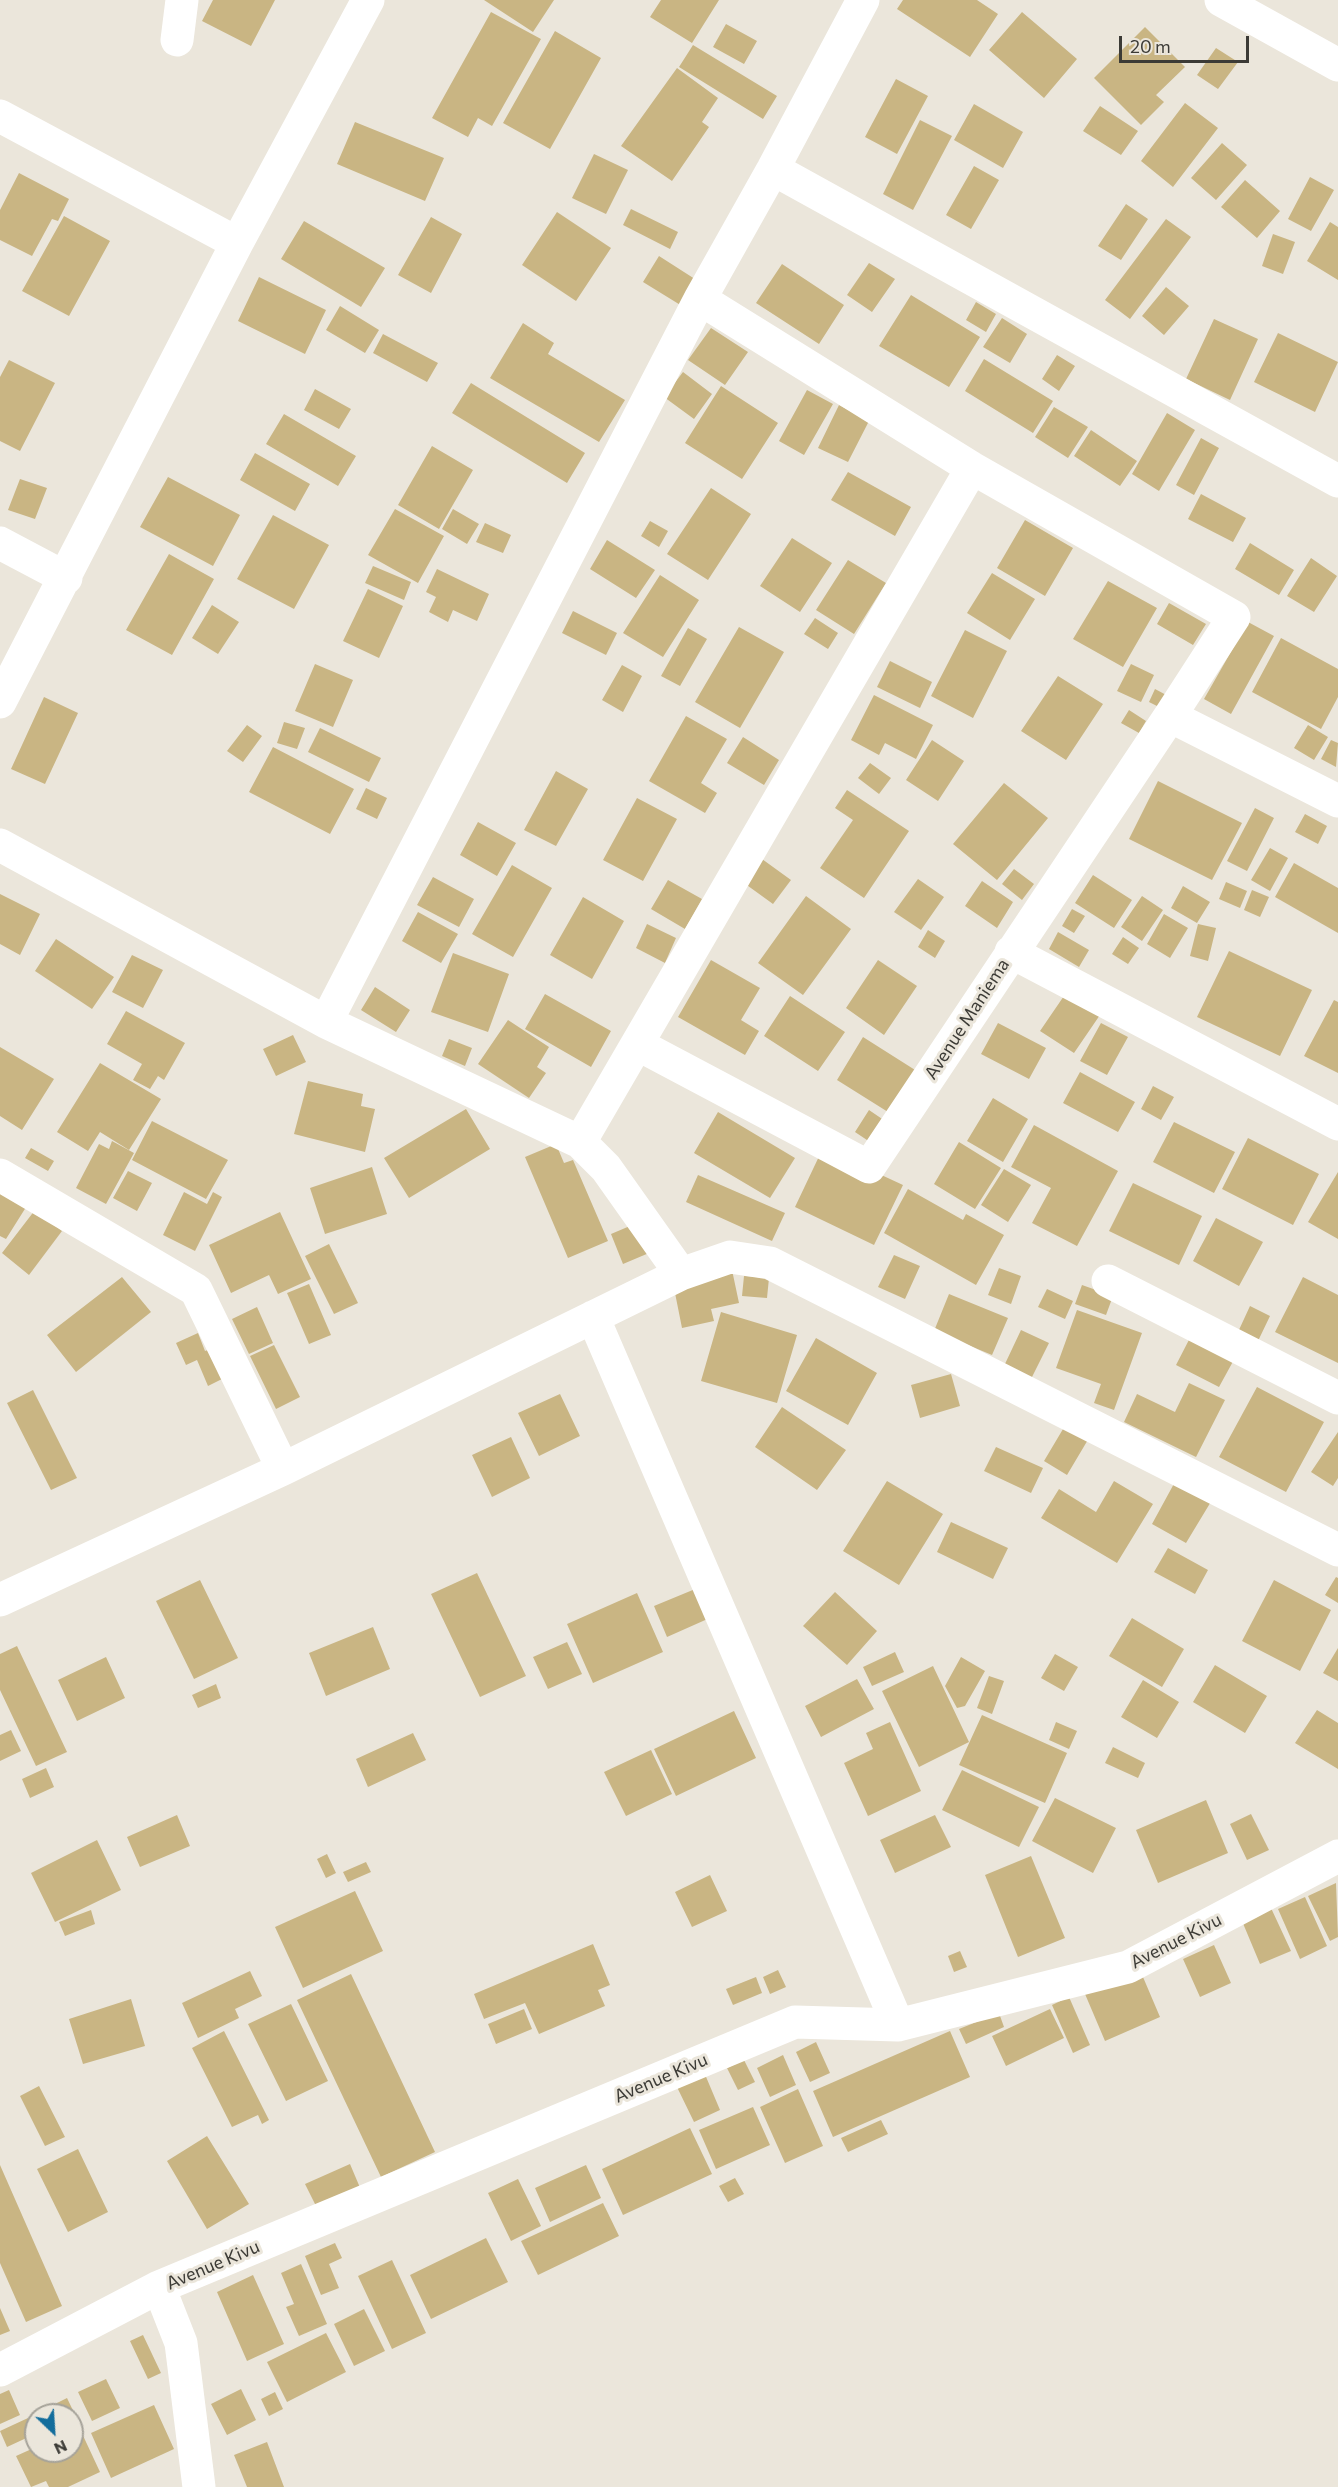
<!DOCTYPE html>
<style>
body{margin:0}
#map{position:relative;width:1338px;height:2487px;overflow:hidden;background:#ebe6db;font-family:Commissioner,sans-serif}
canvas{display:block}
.north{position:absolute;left:24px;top:2403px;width:60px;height:60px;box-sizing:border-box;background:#ebe6db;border:2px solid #a5a299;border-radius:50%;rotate:155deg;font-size:16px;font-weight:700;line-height:24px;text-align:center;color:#3c3b36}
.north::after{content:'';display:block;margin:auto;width:21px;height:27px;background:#136d9c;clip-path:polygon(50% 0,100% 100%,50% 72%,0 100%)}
.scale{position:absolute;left:1119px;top:36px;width:130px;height:27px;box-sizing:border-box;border:3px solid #3c3b36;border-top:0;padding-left:8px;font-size:18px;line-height:21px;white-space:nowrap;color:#3c3b36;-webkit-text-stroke:4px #ebe6db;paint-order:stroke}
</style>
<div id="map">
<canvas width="1338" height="2487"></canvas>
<div class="north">N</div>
<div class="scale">20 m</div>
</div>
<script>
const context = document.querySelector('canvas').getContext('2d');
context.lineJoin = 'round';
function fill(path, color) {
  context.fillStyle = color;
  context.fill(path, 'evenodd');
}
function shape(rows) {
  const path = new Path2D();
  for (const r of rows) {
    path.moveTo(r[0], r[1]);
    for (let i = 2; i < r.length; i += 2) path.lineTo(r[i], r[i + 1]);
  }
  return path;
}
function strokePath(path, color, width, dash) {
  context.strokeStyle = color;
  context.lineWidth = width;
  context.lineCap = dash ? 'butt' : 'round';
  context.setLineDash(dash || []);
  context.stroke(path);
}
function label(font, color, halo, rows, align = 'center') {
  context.font = font + ' Commissioner,sans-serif';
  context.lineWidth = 6;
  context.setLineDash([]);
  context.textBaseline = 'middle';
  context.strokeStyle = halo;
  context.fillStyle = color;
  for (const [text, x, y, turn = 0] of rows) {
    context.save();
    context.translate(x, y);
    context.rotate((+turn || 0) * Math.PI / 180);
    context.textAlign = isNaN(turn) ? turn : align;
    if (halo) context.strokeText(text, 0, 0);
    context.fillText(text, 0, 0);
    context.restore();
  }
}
const building = shape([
 [213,0,275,0,251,46,202,21],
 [484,0,554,0,533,32],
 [661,0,719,0,692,43,650,17],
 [903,0,977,0,998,14,970,57,897,9],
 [491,12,541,39,492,126,478,118,468,137,432,118],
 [1022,12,1077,59,1044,98,989,50],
 [726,24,757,41,744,64,713,47],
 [1145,27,1185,67,1156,95,1164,102,1141,125,1094,78],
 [555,31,601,58,550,149,503,123],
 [693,45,777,96,763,119,679,67],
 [1216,48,1238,62,1218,89,1197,75],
 [677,68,718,98,702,122,709,127,672,181,621,146],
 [896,79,928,96,897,154,865,137],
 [1185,103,1218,128,1173,187,1141,161],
 [974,104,1023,132,1003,168,954,140],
 [1100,106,1138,131,1121,155,1083,131],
 [920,120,952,136,913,210,883,194],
 [355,122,444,158,425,201,337,164],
 [1222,143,1247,165,1216,200,1191,178],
 [594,154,628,170,606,214,572,198],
 [974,166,999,180,971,229,946,215],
 [19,173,69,199,58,221,52,219,32,256,0,240,0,210],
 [1310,177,1334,190,1311,231,1288,219],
 [1245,180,1280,211,1257,238,1221,207],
 [1126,204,1148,219,1121,260,1098,246],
 [631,209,678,232,670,249,623,225],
 [557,212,611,248,576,301,522,265],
 [64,216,110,241,69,316,22,291],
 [431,217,462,234,431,293,398,275],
 [1166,219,1191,237,1130,319,1105,300],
 [304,221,385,268,361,307,281,259],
 [1330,222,1338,227,1338,280,1307,261],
 [1273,234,1295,242,1283,274,1262,266],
 [659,256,698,281,682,306,643,282],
 [869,263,895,279,872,312,847,295],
 [782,264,844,305,819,344,756,303],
 [259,277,326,310,305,354,238,321],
 [1166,287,1189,306,1164,335,1142,316],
 [911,295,980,337,949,387,879,346],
 [976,302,996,314,986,332,966,320],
 [340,306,379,330,365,353,326,330],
 [1002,318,1027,334,1010,363,983,347],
 [1214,319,1258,339,1230,400,1186,379],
 [523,323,554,343,548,354,625,400,599,442,490,378],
 [711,328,748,352,725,385,688,360],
 [1278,333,1338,362,1315,412,1254,382],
 [383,334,438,363,427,382,373,353],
 [1057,355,1075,366,1059,391,1042,379],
 [984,359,1053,401,1033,433,965,391],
 [9,360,55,383,20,451,0,441,0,377],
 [683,372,712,394,694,419,664,397],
 [471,383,585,453,567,483,452,413],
 [721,386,778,423,742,479,685,443],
 [315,389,351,409,339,429,304,410],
 [807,390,833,404,804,455,779,441],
 [839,405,869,421,848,462,818,448],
 [1054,407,1088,427,1068,458,1035,437],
 [1167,413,1195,430,1159,491,1132,474],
 [284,414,356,456,338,486,266,444],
 [1091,430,1137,461,1120,486,1074,456],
 [1201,438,1219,448,1194,495,1176,485],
 [432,446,473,470,439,529,398,505],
 [255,453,310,484,295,511,240,480],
 [848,472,911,507,895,536,831,500],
 [168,477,240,515,213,566,140,527],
 [20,479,47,488,35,519,8,510],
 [711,488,751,514,708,580,667,554],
 [1201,494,1246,518,1233,542,1188,519],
 [395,509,444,536,418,583,368,555],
 [453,509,479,524,467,544,442,529],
 [273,515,329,545,294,609,237,579],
 [1025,520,1073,548,1045,596,997,568],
 [650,521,668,531,659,547,641,536],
 [485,523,511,535,503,553,476,542],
 [792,538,832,563,800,612,760,586],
 [607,540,655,570,636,598,590,569],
 [1250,543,1294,570,1279,595,1235,569],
 [169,554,214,579,172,655,126,630],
 [1311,558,1337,576,1314,612,1287,596],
 [848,560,886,583,854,634,816,610],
 [373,566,411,582,404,600,365,583],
 [437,569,489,594,477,621,453,610,448,622,429,612,436,597,426,592],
 [992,573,1035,599,1010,640,967,613],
 [660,575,699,600,663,657,623,633],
 [1108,581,1157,608,1123,667,1073,639],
 [368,589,403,606,379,658,343,641],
 [1169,603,1206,624,1193,645,1157,624],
 [212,605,239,622,218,654,192,638],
 [573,611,617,633,606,655,562,633],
 [815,618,838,633,828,649,804,634],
 [1248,622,1274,636,1231,714,1204,699],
 [739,627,784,652,740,728,695,702],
 [688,628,707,639,680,686,661,676],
 [965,630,1007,651,973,718,931,696],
 [1281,638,1338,669,1338,697,1321,729,1252,692],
 [890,661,932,682,920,708,877,687],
 [315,664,353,680,333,727,295,711],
 [1131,664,1154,675,1141,702,1117,691],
 [622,665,642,676,623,712,602,700],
 [1058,676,1103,704,1066,760,1021,731],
 [1155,689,1170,697,1163,709,1149,702],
 [874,695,933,725,916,759,885,743,879,755,851,740],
 [44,697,78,713,45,784,11,769],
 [1129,710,1146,721,1139,733,1121,723],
 [686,716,727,739,701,783,717,793,705,813,649,781],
 [284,722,305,728,297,749,277,743],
 [247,725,262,736,243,762,227,751],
 [1308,725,1328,737,1314,760,1294,748],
 [320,728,381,758,369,782,308,752],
 [743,737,779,760,764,785,727,763],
 [932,740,964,761,938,801,906,780],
 [1331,740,1338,743,1336,767,1321,759],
 [273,747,354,789,330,834,249,792],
 [870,763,891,778,879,794,858,778],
 [556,771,588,789,556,846,524,830],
 [1158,781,1242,823,1212,880,1129,839],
 [1004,783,1048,818,997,880,953,844],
 [366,788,387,798,377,819,356,809],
 [847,790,909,831,864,898,820,868,853,820,835,808],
 [637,798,677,819,643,881,603,860],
 [1255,808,1274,818,1247,871,1227,861],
 [1305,814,1327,826,1318,844,1295,832],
 [478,822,516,843,497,876,460,855],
 [1270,848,1288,858,1270,891,1251,880],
 [762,859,791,880,773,904,744,883],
 [1294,863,1338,888,1338,933,1275,897],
 [512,865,552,888,513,957,472,934],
 [1014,869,1034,884,1022,900,1002,884],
 [1093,875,1132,900,1114,928,1075,903],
 [433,877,474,899,459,927,417,905],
 [918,879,944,897,921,930,894,912],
 [668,880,702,899,685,929,651,909],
 [982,881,1013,902,997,928,965,906],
 [1226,882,1247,891,1240,908,1219,899],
 [1183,886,1210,902,1197,923,1171,908],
 [1252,890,1269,897,1260,917,1244,910],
 [0,894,40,914,20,955,0,944],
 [806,896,851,929,803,995,758,963],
 [1142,896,1163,910,1142,941,1121,927],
 [583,897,624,921,592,979,550,955],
 [1072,909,1085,916,1074,933,1062,926],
 [418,912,458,934,441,963,402,941],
 [1164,914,1188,928,1170,958,1147,944],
 [647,924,676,938,665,963,636,948],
 [1198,924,1216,928,1208,961,1190,956],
 [928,930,945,941,935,958,918,947],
 [1058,932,1089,950,1079,967,1049,949],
 [1123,937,1139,948,1128,964,1112,954],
 [56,939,114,977,92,1009,35,971],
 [1229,951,1312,990,1280,1056,1197,1017],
 [453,953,509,974,488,1032,431,1012],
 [132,955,163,970,143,1008,112,992],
 [711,960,760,988,741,1020,759,1031,745,1055,678,1017],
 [878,960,917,986,884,1035,846,1008],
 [375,987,410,1010,396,1032,361,1010],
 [1068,990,1102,1012,1074,1053,1040,1031],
 [545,994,611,1031,591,1067,525,1029],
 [790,996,845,1032,818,1071,764,1036],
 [1334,1000,1338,1002,1338,1073,1304,1056],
 [126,1011,185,1043,164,1080,158,1076,150,1089,133,1080,142,1064,107,1044],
 [508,1020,549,1047,537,1067,546,1073,529,1098,478,1064],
 [998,1023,1046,1048,1029,1079,981,1054],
 [1101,1023,1128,1037,1107,1075,1080,1061],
 [293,1035,306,1062,276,1076,263,1049],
 [863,1037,923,1075,896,1117,837,1080],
 [449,1039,472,1048,465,1066,442,1056],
 [0,1047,54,1079,22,1130,0,1116],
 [100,1063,161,1099,129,1150,100,1132,88,1151,57,1132],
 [1080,1072,1135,1102,1118,1132,1063,1103],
 [308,1081,363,1094,361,1106,375,1109,365,1152,294,1134],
 [1153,1086,1174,1097,1161,1120,1141,1109],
 [993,1098,1028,1119,1003,1162,967,1141],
 [466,1109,490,1149,409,1198,384,1158],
 [869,1110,891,1125,876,1146,855,1132],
 [718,1112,795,1158,770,1198,694,1153],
 [152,1121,228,1160,206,1199,132,1160],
 [1174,1122,1235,1152,1214,1193,1153,1162],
 [1034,1125,1118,1171,1077,1246,1032,1223,1051,1188,1011,1167],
 [1248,1138,1319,1174,1293,1225,1222,1189],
 [112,1141,134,1153,106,1204,76,1188,99,1144,109,1149],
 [959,1142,1001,1168,975,1209,934,1184],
 [556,1144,564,1163,573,1160,608,1241,568,1258,525,1157],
 [31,1148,54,1161,48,1171,25,1158],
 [823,1148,903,1185,874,1245,795,1207],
 [372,1167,387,1214,325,1234,310,1188],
 [1004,1169,1031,1185,1008,1222,981,1205],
 [128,1171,152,1183,137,1211,113,1198],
 [1338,1172,1338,1239,1308,1222],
 [698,1175,785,1213,772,1241,686,1202],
 [1133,1183,1202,1216,1179,1265,1109,1231],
 [0,1187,28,1204,6,1239,0,1236],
 [908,1189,963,1220,966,1214,1004,1235,976,1285,884,1233],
 [184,1192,207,1204,213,1192,222,1197,195,1251,163,1235],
 [35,1210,62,1231,29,1275,2,1253],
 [280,1212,311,1279,278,1294,269,1275,231,1293,209,1245],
 [1216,1218,1263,1242,1239,1286,1193,1261],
 [637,1223,649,1253,623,1264,611,1234],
 [329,1244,358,1303,334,1314,305,1256],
 [894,1255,920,1266,905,1299,878,1287],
 [999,1268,1021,1276,1011,1304,988,1295],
 [732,1270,739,1303,711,1309,714,1321,682,1328,673,1283],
 [744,1276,769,1278,767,1298,742,1296],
 [122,1277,151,1312,76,1372,47,1335],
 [1303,1277,1338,1295,1338,1363,1275,1332],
 [309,1284,331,1335,309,1344,287,1293],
 [1082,1285,1113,1296,1106,1315,1075,1304],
 [1047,1289,1073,1301,1065,1319,1038,1307],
 [949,1294,1008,1318,992,1355,934,1331],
 [1250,1306,1270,1316,1258,1341,1238,1332],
 [257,1307,273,1343,249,1354,232,1319],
 [1077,1310,1142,1333,1114,1410,1094,1403,1101,1384,1056,1368],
 [721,1312,797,1335,777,1403,701,1381],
 [1021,1330,1049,1343,1031,1379,1004,1366],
 [198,1333,205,1351,213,1348,226,1377,208,1386,197,1360,186,1365,176,1343],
 [1192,1334,1236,1356,1219,1387,1176,1365],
 [816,1338,877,1373,848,1425,786,1391],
 [274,1345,300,1397,276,1409,250,1356],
 [951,1374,960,1406,920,1418,911,1385],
 [1189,1383,1225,1400,1196,1457,1124,1422,1137,1394,1175,1412],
 [1257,1387,1324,1422,1286,1492,1219,1457],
 [33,1390,77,1478,51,1490,7,1403],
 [560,1394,580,1436,539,1456,518,1413],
 [782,1407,846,1450,817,1490,755,1447],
 [1066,1424,1089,1438,1067,1475,1044,1461],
 [1338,1432,1338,1478,1333,1486,1311,1472],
 [511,1437,530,1478,492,1497,472,1455],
 [996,1447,1043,1468,1031,1493,984,1471],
 [1176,1480,1212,1500,1186,1543,1152,1524],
 [887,1481,943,1514,899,1585,843,1551],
 [1114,1481,1153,1504,1117,1563,1041,1518,1059,1489,1096,1512],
 [951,1522,1008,1548,993,1579,937,1552],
 [1168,1548,1208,1570,1195,1594,1154,1572],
 [477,1573,526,1676,480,1697,431,1594],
 [1336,1577,1338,1578,1338,1603,1325,1595],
 [200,1580,238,1658,194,1679,156,1601],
 [1274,1580,1331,1610,1300,1671,1242,1641],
 [700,1587,712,1617,667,1637,654,1606],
 [835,1592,877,1631,847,1665,803,1626],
 [637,1593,663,1652,593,1683,567,1624],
 [1132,1618,1184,1649,1162,1687,1109,1656],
 [373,1627,390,1669,326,1696,309,1653],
 [567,1642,582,1674,548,1689,533,1657],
 [17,1646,67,1752,36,1766,0,1690,0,1654],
 [1338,1648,1338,1681,1323,1673],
 [895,1652,904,1672,872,1686,863,1667],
 [1055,1654,1078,1667,1064,1691,1041,1678],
 [106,1657,125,1698,77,1721,58,1680],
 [961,1657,985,1671,965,1706,957,1708,945,1686],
 [1215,1665,1267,1696,1245,1733,1193,1702],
 [933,1666,969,1742,919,1767,882,1691],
 [989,1676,1004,1681,992,1714,977,1708],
 [857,1679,874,1709,821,1737,805,1706],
 [1143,1680,1179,1702,1157,1738,1121,1717],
 [216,1684,221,1698,198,1708,192,1695],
 [1317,1710,1338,1723,1338,1769,1295,1743],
 [734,1711,756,1758,676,1796,654,1749],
 [982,1715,1067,1753,1045,1803,959,1765],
 [890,1722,921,1791,868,1816,844,1763,873,1749,866,1733],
 [1056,1722,1077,1731,1069,1749,1049,1740],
 [11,1730,21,1751,0,1761,0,1735],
 [413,1733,426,1760,368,1787,356,1759],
 [1113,1747,1145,1763,1138,1778,1105,1763],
 [651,1750,672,1794,626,1816,604,1772],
 [46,1768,54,1787,30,1798,22,1779],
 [962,1770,1039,1807,1019,1847,942,1810],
 [1055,1798,1116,1828,1093,1873,1032,1841],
 [1206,1800,1228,1853,1158,1883,1136,1830],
 [1251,1814,1269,1850,1247,1860,1230,1824],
 [177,1815,190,1846,140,1867,127,1837],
 [935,1815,951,1847,895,1873,880,1840],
 [97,1840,121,1890,55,1922,31,1873],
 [327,1854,336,1873,326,1878,317,1859],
 [1031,1856,1065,1938,1018,1957,985,1875],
 [366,1862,371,1872,348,1882,343,1872],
 [710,1875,727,1911,692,1927,675,1892],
 [1336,1883,1338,1937,1330,1941,1308,1896],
 [355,1891,383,1951,303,1988,275,1927],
 [1305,1897,1327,1946,1300,1959,1278,1909],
 [1271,1908,1291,1951,1260,1964,1242,1921],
 [91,1910,95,1924,65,1936,59,1922],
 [593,1944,610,1985,598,1990,605,2006,539,2034,525,2003,484,2019,474,1994],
 [1214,1945,1231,1983,1200,1997,1183,1959],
 [960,1951,967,1967,954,1972,948,1956],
 [778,1970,786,1987,770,1994,763,1977],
 [1140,1970,1160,2017,1105,2041,1085,1994],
 [250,1971,262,1996,235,2009,239,2018,198,2038,182,2003],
 [351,1974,435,2152,381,2177,297,2000],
 [756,1977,762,1993,733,2005,726,1989],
 [1069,1997,1090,2045,1073,2053,1052,2005],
 [131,1999,145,2046,83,2064,69,2019],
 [291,2004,328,2081,286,2101,248,2024],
 [524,2009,532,2029,496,2044,488,2024],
 [1050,2009,1064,2038,1006,2066,992,2036],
 [999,2013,1004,2027,966,2044,959,2029],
 [224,2031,269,2120,262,2124,258,2115,232,2127,192,2048],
 [950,2031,970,2077,833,2137,813,2091],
 [816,2042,830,2073,810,2082,796,2052],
 [783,2055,796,2085,770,2097,757,2068],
 [744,2060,755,2082,738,2090,727,2068],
 [704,2072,720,2110,694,2122,676,2085],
 [39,2086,65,2137,45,2146,20,2096],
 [798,2089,823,2146,785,2163,760,2107],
 [753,2107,770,2145,716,2169,699,2130],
 [881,2120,888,2134,848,2152,841,2138],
 [690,2128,712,2174,623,2215,602,2169],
 [207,2136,249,2204,207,2229,167,2161],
 [78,2149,108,2212,68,2232,37,2169],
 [350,2164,361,2190,318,2210,305,2184],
 [0,2165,62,2306,26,2322,0,2263],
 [586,2165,601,2198,550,2222,535,2188],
 [735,2178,744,2194,728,2202,719,2186],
 [518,2179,541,2226,511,2241,488,2193],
 [603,2203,619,2236,538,2275,521,2241],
 [486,2238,508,2282,431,2319,410,2275],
 [335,2243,342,2258,329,2264,339,2288,321,2295,305,2256],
 [392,2260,426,2333,392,2349,358,2276],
 [301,2264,327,2324,299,2336,286,2307,294,2304,281,2273],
 [253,2275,284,2344,247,2361,217,2292],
 [0,2308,10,2331,0,2335],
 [364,2309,385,2351,354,2366,334,2324],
 [326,2333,346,2372,287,2402,267,2362],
 [143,2335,161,2373,148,2379,130,2341],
 [106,2379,120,2408,92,2421,78,2392],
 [241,2389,256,2420,227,2435,211,2404],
 [9,2390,20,2415,0,2424,0,2394],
 [275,2392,283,2409,269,2416,261,2399],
 [67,2398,79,2423,72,2426,72,2415,38,2415,37,2413],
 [154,2405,174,2449,111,2478,91,2433],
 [28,2418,35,2434,7,2447,0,2431],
 [79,2427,100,2472,68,2487,49,2487,46,2481,31,2487,16,2456,36,2447,36,2451,72,2451,72,2430],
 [267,2442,284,2487,247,2487,234,2455]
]);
const minor = shape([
 [1221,0,1338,65],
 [177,40,182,0],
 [0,116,237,243],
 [773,169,1338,481],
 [700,299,972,468,1234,617,1170,716],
 [0,543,66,578],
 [0,702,237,243,368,0],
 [0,845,326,1022,580,1142,606,1168,681,1274],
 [1011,952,1338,1124],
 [326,1022,700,299,773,169,863,0],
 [637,1044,972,468],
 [580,1142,637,1044,869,1167,1170,716,1338,801],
 [0,1175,196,1290,283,1469],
 [1108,1281,1338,1398],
 [593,1317,898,2025],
 [0,1600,283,1469,681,1274,730,1257,770,1263,1338,1550],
 [159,2287,181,2343,199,2487],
 [0,2370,159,2287,795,2022,898,2025,1128,1967,1338,1856]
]);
const streetNames = [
 ["Avenue Maniema",967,1019,-57],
 ["Avenue Kivu",1176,1941,-27],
 ["Avenue Kivu",661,2078,-23],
 ["Avenue Kivu",213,2265,-23]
];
fill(building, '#c9b583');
strokePath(minor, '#fff', 33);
label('18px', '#3c3b36', '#ebe6db', streetNames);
</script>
